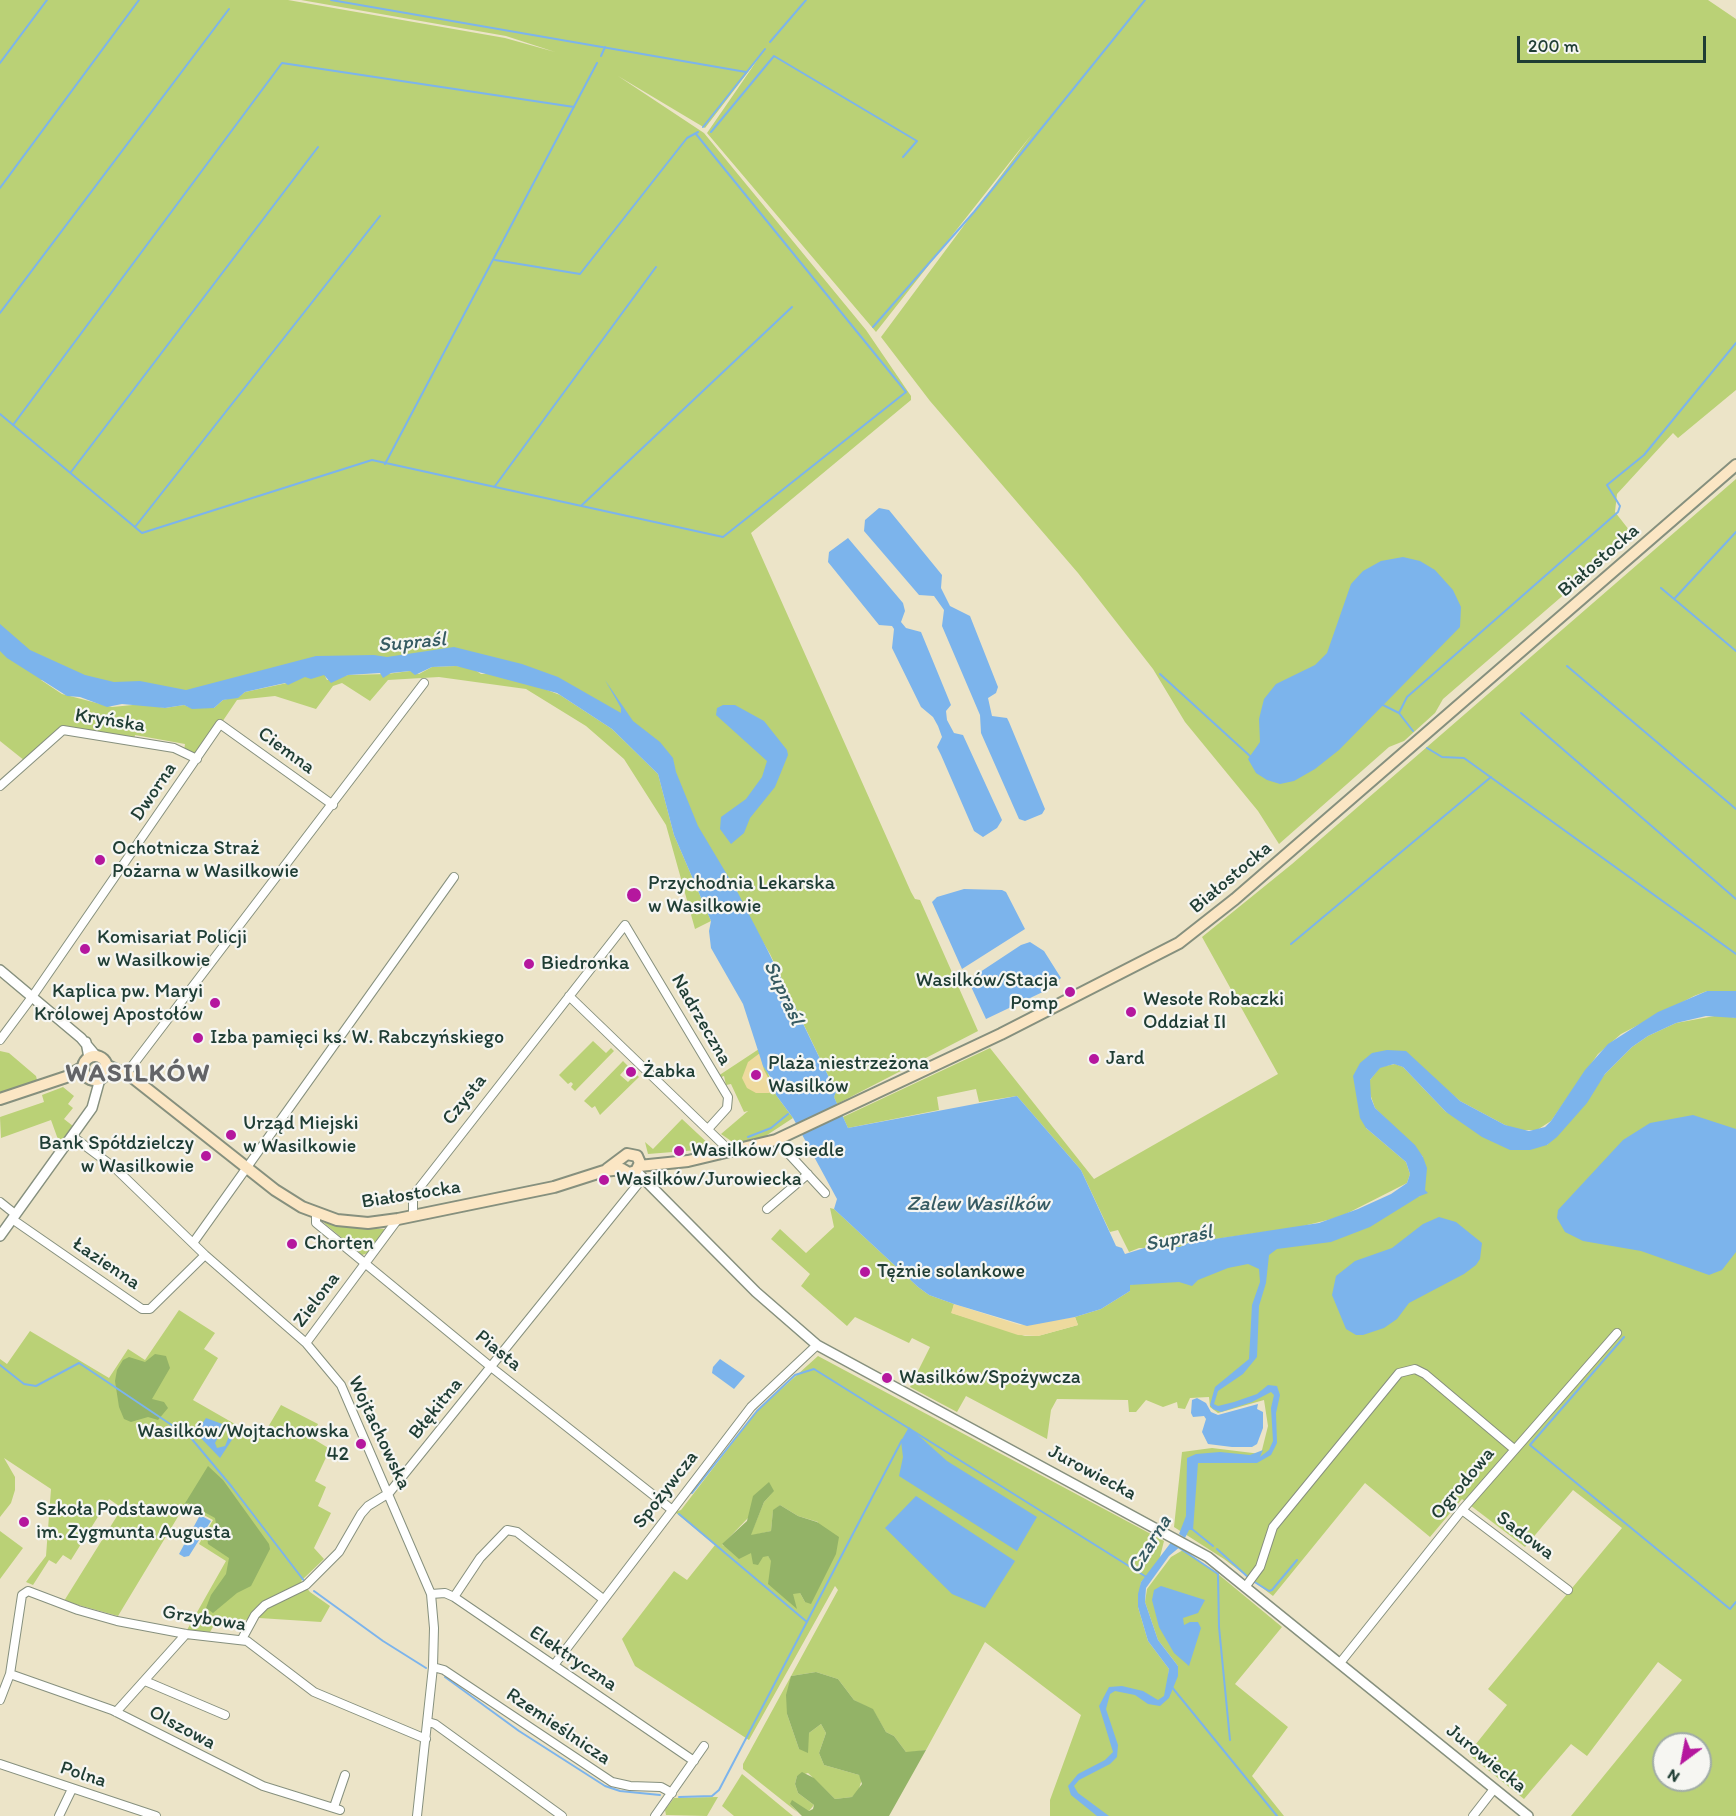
<!DOCTYPE html>
<meta charset="utf-8">
<style>
body{margin:0}
#map{position:relative;width:1736px;height:1816px;overflow:hidden;background:#ece4c8;font-family:Itim,sans-serif}
canvas{display:block}
.north{position:absolute;left:1652px;top:1732px;width:60px;height:60px;box-sizing:border-box;background:#f6f6f2;border:2px solid #a0aca6;border-radius:50%;rotate:212deg;font-size:16px;font-weight:700;line-height:24px;text-align:center;color:#1f3d34}
.north::after{content:'';display:block;margin:auto;width:21px;height:27px;background:#b5179e;clip-path:polygon(50% 0,100% 100%,50% 72%,0 100%)}
.scale{position:absolute;left:1517px;top:36px;width:189px;height:27px;box-sizing:border-box;border:3px solid #1f3d34;border-top:0;padding-left:8px;font-size:18px;line-height:21px;white-space:nowrap;color:#1f3d34;-webkit-text-stroke:4px #f6f6f2;paint-order:stroke}
</style>
<div id="map">
<canvas width="1736" height="1816"></canvas>
<div class="north">N</div>
<div class="scale">200 m</div>
</div>
<script>
const context = document.querySelector('canvas').getContext('2d');
context.lineJoin = 'round';
function fill(path, color) {
  context.fillStyle = color;
  context.fill(path, 'evenodd');
}
function shape(rows) {
  const path = new Path2D();
  for (const r of rows) {
    if (r.length === 3) {
      path.moveTo(r[0] + r[2], r[1]);
      path.arc(r[0], r[1], r[2], 0, 2 * Math.PI);
      continue;
    }
    path.moveTo(r[0], r[1]);
    for (let i = 2; i < r.length; i += 2) path.lineTo(r[i], r[i + 1]);
  }
  return path;
}
function strokePath(path, color, width, dash) {
  context.strokeStyle = color;
  context.lineWidth = width;
  context.lineCap = dash ? 'butt' : 'round';
  context.setLineDash(dash || []);
  context.stroke(path);
}
function label(font, color, halo, rows, align = 'center') {
  context.font = font + ' Itim,sans-serif';
  context.lineWidth = 4.5;
  context.setLineDash([]);
  context.textBaseline = 'middle';
  context.strokeStyle = halo;
  context.fillStyle = color;
  for (const [text, x, y, turn = 0] of rows) {
    context.save();
    context.translate(x, y);
    context.rotate((+turn || 0) * Math.PI / 180);
    context.textAlign = isNaN(turn) ? turn : align;
    if (halo) context.strokeText(text, 0, 0);
    context.fillText(text, 0, 0);
    context.restore();
  }
}
const green = shape([
 [0,0,288,0,505,38,555,52,506,36,301,0,1708,0,1736,19,1736,390,1678,438,1673,433,1617,494,1615,512,1633,535,1443,699,1435,713,1404,741,1389,747,1279,844,1258,811,1185,722,1153,669,1078,573,930,401,881,337,1032,134,876,332,707,133,758,59,705,128,618,76,704,133,866,330,911,396,911,400,751,533,911,892,915,899,920,900,978,1031,837,1104,834,1097,836,1092,770,954,693,824,667,757,571,692,475,661,325,676,327,680,348,675,387,674,410,671,419,674,432,667,456,666,472,668,481,674,490,674,529,683,560,695,612,729,658,774,674,835,711,921,695,929,666,825,624,759,586,726,526,689,439,677,388,680,370,701,342,683,333,686,316,709,275,696,237,700,197,759,184,751,185,744,135,735,134,742,63,730,25,761,0,741],
 [41,680,202,695,292,682,245,692,240,696,223,700,214,708,189,707,184,705,165,708,143,704,112,707,62,694],
 [1736,479,1736,991,1707,991,1694,996,1621,1034,1598,1054,1551,1121,1537,1130,1518,1130,1505,1125,1460,1101,1438,1082,1372,1053,1366,1128,1406,1162,1410,1174,1407,1183,1340,1217,1299,1227,1188,1243,1180,1247,1139,1248,1129,1252,1118,1230,1110,1232,1081,1170,1017,1096,979,1102,976,1089,937,1097,939,1110,848,1128,843,1117,990,1048,1094,1179,1278,1074,1202,937,1292,864],
 [1720,1015,1736,1018,1736,1816,1571,1816,1682,1680,1658,1662,1587,1756,1571,1744,1524,1799,1468,1754,1507,1705,1488,1689,1622,1528,1573,1490,1525,1547,1462,1499,1430,1537,1365,1483,1273,1596,1224,1559,1174,1527,1182,1452,1212,1448,1261,1454,1268,1426,1264,1400,1218,1413,1210,1407,1209,1397,1190,1398,1185,1409,1178,1408,1177,1402,1163,1407,1146,1400,1136,1412,1129,1412,1128,1400,1057,1399,1051,1410,1047,1439,966,1396,957,1412,910,1387,930,1347,912,1338,909,1343,855,1317,847,1326,801,1286,810,1274,771,1239,780,1229,806,1253,834,1227,830,1208,834,1209,918,1287,929,1295,954,1304,952,1313,1025,1336,1038,1336,1078,1325,1075,1317,1101,1309,1130,1291,1130,1285,1420,1196,1423,1157,1375,1108,1369,1091,1370,1080,1380,1067,1395,1064,1403,1067,1446,1112,1547,1145,1605,1074,1632,1047,1648,1036,1676,1023],
 [1664,1744,1700,1744,1700,1780,1664,1780],
 [593,1041,606,1053,611,1048,614,1051,575,1091,571,1087,573,1084,571,1082,568,1084,559,1075],
 [759,1049,776,1095,793,1118,764,1137,734,1143,721,1134,748,1111,744,1112,731,1084,726,1085,724,1076,719,1078,718,1076],
 [0,1051,9,1053,36,1076,37,1080,0,1093],
 [623,1061,628,1066,620,1075,628,1082,636,1074,639,1077,600,1115,595,1106,592,1108,584,1101],
 [63,1087,74,1096,68,1104,73,1108,64,1119,73,1126,60,1145,51,1120,1,1138,0,1117,44,1102,42,1095],
 [682,1119,712,1147,710,1149,648,1154,645,1142,653,1149],
 [323,1222,345,1227,385,1229,368,1253,362,1255],
 [179,1310,215,1333,204,1349,218,1358,193,1400,261,1439,281,1405,318,1424,312,1438,330,1449,315,1481,326,1487,318,1506,331,1513,314,1548,324,1559,301,1581,310,1592,330,1606,321,1622,259,1618,229,1622,218,1618,210,1632,187,1630,226,1561,199,1544,213,1520,185,1505,118,1616,64,1601,122,1508,109,1499,71,1560,63,1555,56,1564,49,1560,33,1585,26,1582,46,1556,51,1489,4,1458,15,1477,15,1490,11,1503,0,1517,0,1359,7,1364,30,1331,109,1378,128,1349,145,1360],
 [818,1356,1164,1541,1158,1565,1141,1582,1138,1607,1148,1641,1169,1669,1168,1678,1178,1666,1158,1640,1145,1602,1147,1589,1171,1557,1183,1550,1218,1574,1282,1627,1235,1684,1288,1727,1252,1776,1284,1816,1050,1816,1050,1800,1081,1715,985,1642,926,1750,913,1752,906,1752,894,1736,886,1732,873,1710,854,1700,838,1679,816,1672,791,1676,787,1714,799,1749,809,1733,821,1724,826,1733,819,1753,824,1765,859,1775,862,1779,858,1792,852,1797,835,1799,808,1773,797,1776,795,1784,798,1793,814,1805,809,1811,790,1804,797,1812,743,1769,743,1764,838,1590,835,1586,749,1740,635,1666,622,1639,674,1571,687,1580,715,1545,675,1512,681,1510,757,1411],
 [774,1491,764,1502,750,1536,771,1531,773,1511,780,1505,798,1516,818,1522,805,1602,800,1593,793,1593,768,1556,722,1545],
 [0,1531,23,1548,0,1579],
 [742,1774,793,1816,734,1816,722,1806],
 [718,1797,707,1816,666,1815,665,1810,674,1798]
]);
const forest = shape([
 [155,1354,166,1356,170,1368,152,1399,164,1402,168,1408,158,1420,148,1417,131,1422,124,1419,119,1407,115,1381,117,1370,123,1360,129,1357,145,1362],
 [208,1466,223,1480,269,1544,270,1549,251,1586,237,1593,213,1613,206,1608,211,1595,226,1574,229,1558,208,1544,207,1537,216,1524,215,1518,188,1503,184,1505],
 [769,1482,774,1491,764,1502,751,1535,771,1531,773,1510,780,1505,798,1516,817,1522,839,1537,836,1554,811,1604,805,1602,800,1593,793,1594,797,1609,768,1584,771,1561,768,1556,763,1557,758,1565,753,1564,751,1553,739,1559,722,1544,747,1521,753,1496],
 [816,1672,838,1679,854,1700,873,1709,886,1732,894,1736,906,1752,926,1750,889,1816,802,1816,790,1804,792,1800,809,1811,813,1809,814,1805,798,1793,795,1784,797,1776,802,1772,814,1778,835,1799,852,1797,862,1784,859,1775,824,1765,819,1753,826,1733,821,1724,809,1733,808,1753,799,1749,787,1714,786,1695,791,1676]
]);
const sand = shape([
 [760,1053,764,1070,775,1090,769,1093,756,1093,747,1088,742,1078,748,1062],
 [954,1304,1020,1325,1075,1317,1078,1325,1038,1336,1018,1335,951,1313]
]);
const water = shape([
 [879,508,889,510,942,575,941,588,950,606,970,616,998,687,996,693,988,698,992,716,1007,718,1009,722,1045,809,1042,814,1025,821,1019,819,981,733,980,715,942,626,944,610,934,596,919,595,864,531,865,520],
 [848,538,903,603,905,611,901,622,906,628,921,632,951,705,946,711,947,720,954,733,963,735,1002,820,997,828,983,837,974,831,941,755,937,747,942,737,938,726,933,717,921,707,892,648,894,629,892,626,879,625,828,562,829,552],
 [1403,557,1420,561,1435,570,1453,590,1461,607,1460,627,1339,750,1315,769,1294,781,1280,784,1267,780,1256,773,1248,759,1260,742,1259,719,1264,699,1276,684,1315,665,1327,653,1351,584,1363,571,1381,561],
 [0,624,30,650,85,675,114,682,140,681,186,690,316,656,374,655,387,657,454,647,522,664,558,677,621,713,621,708,605,680,633,721,660,742,673,758,676,772,698,826,738,893,768,951,836,1092,834,1097,848,1128,1017,1096,1081,1170,1116,1246,1122,1248,1125,1254,1154,1245,1180,1247,1188,1243,1319,1223,1358,1209,1391,1194,1407,1183,1410,1174,1406,1162,1366,1128,1360,1118,1353,1076,1360,1063,1372,1053,1387,1050,1406,1051,1460,1101,1505,1125,1529,1131,1545,1127,1551,1121,1585,1070,1608,1044,1658,1012,1707,991,1736,991,1736,1018,1706,1016,1676,1023,1648,1036,1632,1047,1605,1074,1587,1103,1557,1137,1547,1145,1530,1150,1510,1150,1482,1137,1446,1112,1403,1067,1394,1064,1380,1068,1370,1080,1371,1098,1375,1108,1415,1145,1423,1157,1427,1168,1425,1190,1428,1193,1420,1196,1370,1227,1331,1242,1277,1249,1269,1255,1266,1283,1259,1306,1257,1357,1243,1374,1218,1391,1214,1404,1218,1406,1234,1402,1257,1394,1268,1385,1277,1386,1280,1395,1276,1413,1277,1443,1271,1455,1257,1463,1198,1463,1193,1530,1189,1530,1185,1538,1179,1534,1186,1516,1187,1458,1196,1454,1220,1452,1250,1455,1263,1450,1260,1457,1269,1450,1273,1441,1271,1408,1274,1395,1271,1392,1252,1402,1221,1412,1213,1409,1210,1405,1215,1387,1249,1359,1252,1305,1260,1282,1259,1269,1248,1264,1228,1268,1198,1280,1192,1286,1179,1282,1130,1285,1130,1291,1101,1309,1075,1317,1027,1326,954,1304,929,1295,918,1287,834,1209,837,1199,793,1118,776,1095,773,1081,763,1066,743,1004,711,948,709,931,711,921,674,835,658,774,612,729,557,693,456,666,432,667,415,675,410,671,391,673,383,678,380,673,348,675,331,683,324,675,311,679,305,677,288,685,285,683,245,692,238,698,223,700,214,708,192,709,184,705,165,708,122,704,107,707,80,697,67,696,7,658,0,651],
 [723,705,735,705,764,721,787,750,788,755,775,787,750,818,744,833,731,844,720,829,721,817,746,799,762,777,767,761,716,715,717,708],
 [964,889,1002,890,1006,892,1025,929,962,969,932,902,937,897],
 [1030,942,1044,951,1061,978,1049,989,986,1019,968,980,1021,945],
 [1693,1115,1736,1129,1736,1252,1722,1270,1709,1275,1641,1251,1583,1241,1565,1232,1557,1218,1558,1210,1623,1140,1650,1123],
 [1439,1217,1456,1222,1482,1243,1480,1259,1476,1265,1464,1274,1409,1303,1397,1319,1384,1328,1363,1335,1356,1335,1346,1329,1332,1295,1336,1276,1355,1261,1392,1248,1423,1224],
 [720,1359,745,1376,734,1389,712,1373,713,1367],
 [1197,1398,1206,1403,1211,1412,1218,1415,1258,1404,1257,1409,1263,1412,1263,1428,1257,1444,1252,1447,1232,1447,1208,1444,1202,1432,1206,1419,1204,1416,1193,1417,1191,1413,1192,1400],
 [206,1418,225,1425,215,1443,217,1448,225,1446,232,1429,237,1432,220,1458,196,1433],
 [909,1427,947,1461,1037,1517,1017,1551,899,1476,903,1457,901,1441],
 [916,1496,1015,1561,985,1608,952,1594,885,1528],
 [200,1515,211,1521,189,1556,184,1557,179,1554],
 [1172,1541,1181,1546,1169,1556,1146,1588,1145,1602,1158,1640,1178,1666,1178,1676,1169,1698,1160,1706,1148,1704,1135,1695,1115,1691,1110,1694,1106,1709,1118,1745,1117,1757,1110,1764,1079,1780,1074,1786,1078,1793,1109,1816,1097,1816,1071,1795,1068,1786,1078,1774,1105,1760,1113,1752,1099,1706,1109,1687,1122,1686,1143,1691,1158,1700,1164,1696,1169,1669,1148,1641,1138,1607,1138,1594,1141,1582],
 [1161,1586,1205,1600,1198,1613,1183,1618,1184,1625,1190,1622,1198,1622,1201,1628,1189,1666,1174,1653,1159,1627,1152,1600,1154,1590]
]);
const stream = shape([
 [331,0,746,72],
 [770,42,806,0],
 [601,56,605,47],
 [0,63,47,0],
 [703,127,765,49],
 [711,132,774,56,917,141,903,157],
 [0,188,139,0],
 [495,260,580,274,687,138,698,132],
 [0,313,229,9],
 [873,327,974,212,1145,0],
 [0,414,142,533,372,460,723,537,906,392,696,134],
 [13,425,282,63,574,107],
 [385,464,597,63],
 [71,472,318,147],
 [495,486,656,267],
 [582,505,792,307],
 [135,527,380,216],
 [1661,588,1736,651],
 [1675,598,1736,532],
 [1567,666,1736,809],
 [1160,674,1250,756],
 [1381,704,1399,713],
 [1521,713,1736,899],
 [1413,731,1399,713,1407,697,1618,512,1620,506,1607,485,1644,455,1736,343],
 [1427,748,1442,757,1464,758,1736,954],
 [1291,944,1491,777],
 [748,1137,771,1128,788,1114],
 [1624,1337,1530,1445,1730,1609,1736,1602],
 [0,1365,24,1384,36,1386,79,1363,191,1438,232,1487,305,1582],
 [692,1493,757,1411,795,1375,814,1369,1148,1578],
 [679,1514,807,1622],
 [1192,1529,1213,1546],
 [1178,1547,1218,1574,1219,1627,1230,1740],
 [1217,1549,1249,1578],
 [1253,1581,1269,1591,1272,1590,1297,1560],
 [314,1591,383,1641,426,1668],
 [445,1677,519,1731,605,1786,620,1791,660,1795],
 [1171,1686,1277,1816],
 [679,1797,712,1796,719,1790,902,1440]
]);
const minor = shape([
 [0,786,63,730,174,748,197,759],
 [569,996,731,1152],
 [0,1040,32,997,220,724,333,805],
 [126,1074,424,683],
 [72,1136,115,1168,205,1255,306,1343,341,1385,431,1594,434,1628,433,1667,417,1816],
 [776,1140,825,1193],
 [0,1202,15,1214],
 [767,1209,808,1174],
 [316,1213,316,1223,491,1367,671,1509],
 [413,1216,413,1196,625,925,728,1097,727,1108,708,1129],
 [12,1219,142,1309,150,1309,205,1255],
 [193,1243,454,877],
 [306,1343,398,1219],
 [1462,1510,1568,1590],
 [1246,1586,1260,1567,1273,1527,1399,1373,1415,1369,1425,1374,1514,1449],
 [431,1594,445,1593,454,1597,694,1761],
 [454,1597,480,1558,507,1530,517,1532,603,1599],
 [242,1639,255,1615,265,1605,306,1585,339,1552,361,1514,368,1506,389,1493,642,1179],
 [1340,1663,1462,1510,1617,1333],
 [554,1665,751,1407,817,1345],
 [433,1667,444,1670,612,1782,630,1786,661,1787,672,1793],
 [10,1674,112,1710,263,1786,340,1810],
 [145,1681,225,1715],
 [0,1700,10,1674,22,1595,28,1591,78,1610,117,1621,186,1634,247,1641,314,1692,426,1739],
 [116,1712,186,1634],
 [428,1722,435,1724,562,1816],
 [0,1764,156,1816],
 [334,1807,345,1775],
 [59,1816,72,1789],
 [655,1816,704,1746],
 [1473,1816,1494,1789]
]);
const tertiary = shape([
 [0,970,81,1038,96,1056],
 [86,1042,89,1058],
 [636,1171,756,1292,817,1345,1208,1557,1528,1816],
 [0,1236,92,1108,100,1079]
]);
const secondary = shape([
 [95,1068,12],
 [106,1065,132,1077,275,1190,302,1207,337,1220,368,1223,398,1219,554,1187,604,1171,622,1169],
 [0,1099,66,1077,83,1067],
 [639,1166,688,1161,776,1140,1001,1034,1179,943,1235,899,1736,465],
 [607,1169,627,1154,637,1156,640,1163,636,1171,629,1173,622,1169]
]);
const markers = [
 [100,860,6,"#b5179e"],
 [634,895,8,"#b5179e"],
 [85,949,6,"#b5179e"],
 [529,964,6,"#b5179e"],
 [1070,992,6,"#b5179e"],
 [215,1003,6,"#b5179e"],
 [1131,1012,6,"#b5179e"],
 [198,1038,6,"#b5179e"],
 [1094,1059,6,"#b5179e"],
 [631,1072,6,"#b5179e"],
 [756,1075,6,"#b5179e"],
 [231,1135,6,"#b5179e"],
 [679,1151,6,"#b5179e"],
 [206,1156,6,"#b5179e"],
 [604,1180,6,"#b5179e"],
 [292,1244,6,"#b5179e"],
 [865,1272,6,"#b5179e"],
 [887,1378,6,"#b5179e"],
 [361,1444,6,"#b5179e"],
 [24,1522,6,"#b5179e"]
];
const streetNames = [
 ["Białostocka",1599,561,-41],
 ["Kryńska",110,721,9],
 ["Ciemna",286,751,36],
 ["Dworna",154,792,-56],
 ["Białostocka",1231,878,-40],
 ["Nadrzeczna",701,1020,60],
 ["Czysta",465,1100,-52],
 ["Białostocka",411,1195,-9],
 ["Łazienna",106,1264,34],
 ["Zielona",317,1300,-53],
 ["Piasta",498,1351,39],
 ["Błękitna",436,1409,-51],
 ["Wojtachowska",379,1433,65],
 ["Jurowiecka",1092,1473,28],
 ["Ogrodowa",1463,1484,-50],
 ["Spożywcza",666,1490,-52],
 ["Sadowa",1525,1536,37],
 ["Grzybowa",204,1619,9],
 ["Elektryczna",573,1659,34],
 ["Rzemieślnicza",558,1727,34],
 ["Olszowa",182,1728,28],
 ["Jurowiecka",1486,1759,39],
 ["Polna",83,1775,18]
];
const poiNames = [
 ["Ochotnicza Straż",112,849],
 ["Pożarna w Wasilkowie",112,872],
 ["Przychodnia Lekarska",648,884],
 ["w Wasilkowie",648,907],
 ["Komisariat Policji",97,938],
 ["w Wasilkowie",97,961],
 ["Biedronka",541,964],
 ["Wasilków/Stacja",1058,981,"right"],
 ["Pomp",1058,1004,"right"],
 ["Kaplica pw. Maryi",203,992,"right"],
 ["Królowej Apostołów",203,1015,"right"],
 ["Wesołe Robaczki",1143,1000],
 ["Oddział II",1143,1023],
 ["Izba pamięci ks. W. Rabczyńskiego",210,1038],
 ["Jard",1106,1059],
 ["Plaża niestrzeżona",768,1064],
 ["Wasilków",768,1087],
 ["Żabka",643,1072],
 ["Urząd Miejski",243,1124],
 ["w Wasilkowie",243,1147],
 ["Bank Spółdzielczy",194,1144,"right"],
 ["w Wasilkowie",194,1167,"right"],
 ["Wasilków/Osiedle",691,1151],
 ["Wasilków/Jurowiecka",616,1180],
 ["Chorten",304,1244],
 ["Tężnie solankowe",877,1272],
 ["Wasilków/Spożywcza",899,1378],
 ["Wasilków/Wojtachowska",349,1432,"right"],
 ["42",349,1455,"right"],
 ["Szkoła Podstawowa",36,1510],
 ["im. Zygmunta Augusta",36,1533]
];
const waterNames = [
 ["Supraśl",412,643,-5],
 ["Supraśl",783,993,65],
 ["Zalew Wasilków",978,1205],
 ["Supraśl",1179,1239,-11],
 ["Czarna",1150,1545,-58]
];
const districtNames = [
 ["WASILKÓW",138,1074]
];
fill(green, '#bad176');
fill(forest, '#93b367');
fill(sand, '#eeda9e');
fill(water, '#7cb4ec');
strokePath(stream, '#7cb4ec', 2);
strokePath(minor, '#86907e', 10);
strokePath(tertiary, '#86907e', 12);
strokePath(secondary, '#86907e', 14);
strokePath(minor, '#fff', 8);
strokePath(tertiary, '#fff', 9);
strokePath(secondary, '#fbe6c4', 10);
for (const [x, y, r, color] of markers) {
  const dot = new Path2D();
  dot.arc(x, y, r, 0, 2 * Math.PI);
  context.fillStyle = color;
  context.fill(dot);
  strokePath(dot, '#f6f6f2', 2);
}
label('20px', '#1f3d34', '#f6f6f2', streetNames);
label('20px', '#1f3d34', '#f6f6f2', poiNames, 'left');
label('italic 21px', '#365b62', '#f6f6f2', waterNames);
context.letterSpacing = '1.5px';
label('bold 26px', '#636467', '#f6f6f2', districtNames);
context.letterSpacing = '0px';
</script>
